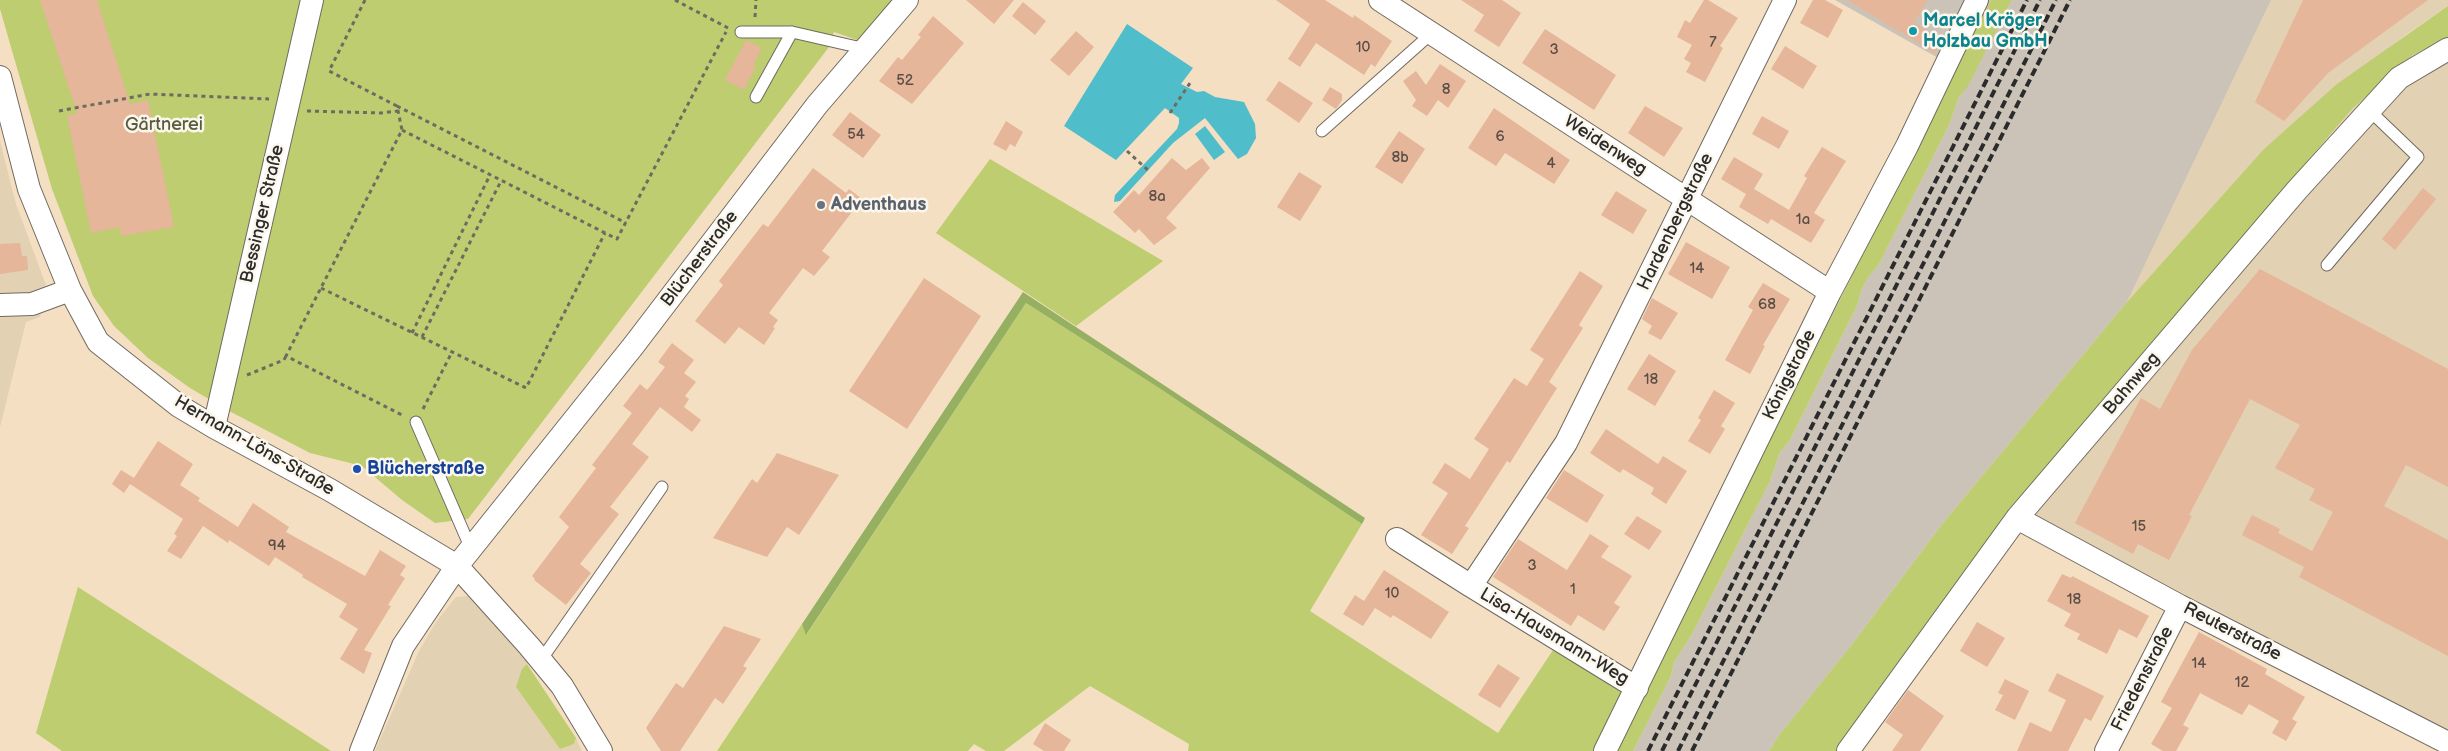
<!DOCTYPE html>
<meta charset="utf-8">
<style>
body{margin:0}
canvas{display:block;background:#f4dfc3}
</style>
<canvas width="2448" height="751"></canvas>
<script>
const context = document.querySelector('canvas').getContext('2d');
context.lineJoin = 'round';
function fill(path, color) {
  context.fillStyle = color;
  context.fill(path, 'evenodd');
}
function shape(rows) {
  const path = new Path2D();
  for (const r of rows) {
    path.moveTo(r[0], r[1]);
    for (let i = 2; i < r.length; i += 2) path.lineTo(r[i], r[i + 1]);
  }
  return path;
}
function strokePath(path, color, width, dash) {
  context.strokeStyle = color;
  context.lineWidth = width;
  context.lineCap = dash ? 'butt' : 'round';
  context.setLineDash(dash || []);
  context.stroke(path);
}
function label(font, color, halo, rows, align = 'center') {
  context.font = font + ' "Balsamiq Sans",sans-serif';
  context.lineWidth = 5;
  context.setLineDash([]);
  context.textBaseline = 'middle';
  context.strokeStyle = halo;
  context.fillStyle = color;
  for (const [text, x, y, turn = 0] of rows) {
    context.save();
    context.translate(x, y);
    context.rotate((+turn || 0) * Math.PI / 180);
    context.textAlign = isNaN(turn) ? turn : align;
    if (halo) context.strokeText(text, 0, 0);
    context.fillText(text, 0, 0);
    context.restore();
  }
}
const built = shape([
 [2271,0,2448,0,2448,6,2404,36,2263,150,2127,302],
 [2448,37,2448,730,2020,509,2352,109,2413,55],
 [0,141,16,204,47,288,40,317,26,322,0,427],
 [471,596,530,662,527,664,516,687,560,749,574,744,576,738,582,751,375,751,419,651,436,622,456,597]
]);
const industrial = shape([
 [1835,0,1991,0,1956,68],
 [2012,0,2271,0,2127,302,1943,523,1850,647,1780,734,1769,751,1633,751,1671,676,1674,662,1691,636,1770,481,1780,452,1790,440,1857,306,1861,291,1868,277,1878,266,1949,125,1959,97,1968,85]
]);
const green = shape([
 [0,0,894,0,860,41,834,32,829,47,468,519,435,523,402,500,362,466,310,453,231,412,190,388,148,358,114,326,93,296,52,189,0,9],
 [1991,0,2012,0,1968,86,1959,97,1949,125,1878,266,1868,277,1861,291,1857,306,1790,440,1780,452,1770,481,1691,636,1674,662,1671,676,1633,751,1188,751,1189,744,1090,686,1004,751,986,751,974,744,968,751,717,751,802,624,807,634,1026,303,1159,388,1362,524,1310,611,1498,733,1553,650,1640,702,1797,385],
 [2448,6,2448,37,2413,55,2352,109,2288,184,1837,751,1769,751,1780,734,1850,647,1943,523,2127,302,2263,150,2337,84],
 [990,159,1163,261,1076,326,936,233],
 [78,587,331,751,62,751,36,733],
 [527,664,576,738,574,744,560,749,516,687,522,669]
]);
const forest = shape([
 [1023,292,1365,518,1362,524,1159,388,1026,303,806,635,802,624]
]);
const water = shape([
 [1127,24,1193,68,1181,84,1197,92,1204,91,1215,97,1244,102,1255,124,1256,138,1247,154,1238,159,1205,118,1173,143,1120,201,1114,202,1115,195,1177,129,1179,123,1179,118,1165,108,1116,160,1064,126],
 [1205,126,1225,152,1214,160,1195,134]
]);
const building = shape([
 [40,0,97,0,130,104,148,100,174,227,121,236,120,227,91,233,67,116,77,113],
 [966,0,1014,0,994,24],
 [1276,0,1325,0,1353,18,1354,15,1392,41,1375,67,1371,64,1364,75,1316,43,1300,67,1288,59,1310,24],
 [1461,0,1502,0,1521,13,1499,47,1474,31,1484,15],
 [1704,0,1708,0,1738,18,1720,46,1723,48,1705,82,1686,72,1691,63,1684,59,1692,45,1677,37,1685,20,1690,23],
 [1813,0,1825,0,1843,10,1828,38,1800,23],
 [1847,0,1928,0,1914,22,1941,40,1935,53],
 [2303,0,2428,0,2328,73,2284,121,2255,102],
 [1023,2,1046,21,1035,35,1012,16],
 [933,16,964,43,912,104,879,81,898,57,902,60,921,37,918,35],
 [1545,29,1616,75,1594,110,1522,63],
 [1076,31,1094,47,1069,76,1050,60],
 [746,40,762,48,753,65,756,66,744,90,725,80],
 [1785,46,1817,66,1803,89,1771,69],
 [1440,64,1466,81,1448,108,1438,100,1427,116,1412,106,1416,100,1403,81,1416,71,1426,85],
 [1279,81,1313,103,1299,123,1266,100],
 [1330,87,1342,94,1342,100,1336,109,1322,100],
 [1645,106,1683,128,1664,157,1628,133],
 [1494,108,1570,160,1554,184,1505,153,1496,166,1468,148],
 [850,112,881,135,863,158,832,135],
 [1762,116,1789,131,1779,149,1752,134],
 [1006,121,1023,132,1015,147,1010,144,1006,151,993,144],
 [1399,131,1425,149,1402,184,1375,167],
 [1822,147,1846,161,1814,213,1825,220,1811,243,1771,219,1768,224,1739,207,1746,194,1721,179,1734,157,1763,174,1754,189,1789,210,1807,178,1804,176],
 [1172,158,1186,170,1202,158,1210,168,1166,218,1177,228,1154,245,1139,229,1135,233,1113,212,1134,190,1139,195],
 [813,168,846,193,849,189,862,199,822,251,830,257,814,276,803,268,769,313,778,320,773,327,775,328,764,345,739,327,725,344,695,321,723,285,719,281,763,224,768,227],
 [1299,172,1322,186,1300,221,1277,207],
 [2423,188,2436,199,2395,250,2382,239],
 [1616,191,1647,210,1633,234,1601,215],
 [1686,242,1730,267,1712,299,1668,274],
 [20,243,22,256,27,256,28,270,0,274,0,244],
 [2260,269,2448,369,2448,487,2406,465,2384,506,2448,540,2448,656,2299,577,2304,567,2242,535,2252,515,2280,529,2278,533,2312,551,2333,512,2309,500,2315,489,2275,468,2300,425,2250,399,2189,515,2192,516,2169,560,2138,544,2133,554,2075,523,2141,398,2160,409,2192,350],
 [1580,271,1603,286,1579,325,1583,328,1549,382,1557,388,1510,463,1507,461,1465,526,1469,528,1452,554,1421,535,1448,493,1432,483,1445,463,1470,479,1489,449,1474,439,1514,378,1527,386,1544,359,1530,350],
 [924,278,981,316,907,429,849,391],
 [1763,283,1790,299,1763,345,1765,346,1750,374,1725,360,1753,310,1748,307],
 [1652,298,1678,313,1661,340,1648,333,1652,326,1642,319],
 [672,343,694,360,684,373,696,382,685,396,689,399,684,407,701,420,692,432,660,407,632,444,649,457,610,507,619,514,580,564,591,573,566,605,534,580,535,579,532,576,569,527,559,517,596,468,592,465,632,413,623,406,640,384,647,390,665,367,658,362],
 [1649,354,1676,371,1655,406,1627,389],
 [1714,390,1735,403,1721,426,1725,429,1710,454,1688,441,1701,420,1698,418],
 [1606,429,1658,464,1663,456,1687,471,1666,504,1651,494,1654,488,1623,469,1620,473,1590,453],
 [158,441,193,464,180,485,200,498,198,501,238,527,253,503,289,527,286,532,365,576,380,550,406,566,400,575,405,578,388,605,391,606,364,650,372,653,364,674,340,659,358,629,339,617,347,604,302,577,303,575,275,557,269,566,229,540,228,543,203,526,181,559,167,551,177,536,174,534,183,519,130,484],
 [777,453,839,475,799,535,787,527,767,557,713,538,752,479,757,483],
 [121,470,134,478,124,493,112,484],
 [1564,470,1604,495,1587,523,1546,498],
 [1637,516,1662,531,1649,550,1624,534],
 [1590,534,1609,546,1601,557,1632,576,1614,603,1620,607,1604,631,1578,615,1571,626,1493,577,1518,539,1567,570],
 [1384,570,1449,612,1431,639,1393,615,1391,618,1375,608,1363,626,1343,614,1355,595,1364,601],
 [2062,574,2071,578,2072,576,2149,616,2137,638,2119,629,2107,654,2077,639,2080,634,2064,626,2071,614,2047,601],
 [1977,622,2005,638,1987,667,1960,651],
 [724,626,761,639,743,666,747,668,723,704,715,698,680,751,661,751,646,728,676,683,683,688],
 [2199,632,2267,669,2265,674,2305,697,2292,719,2297,722,2286,741,2272,733,2279,721,2249,704,2242,715,2200,693,2183,725,2189,728,2176,751,2163,751,2151,744,2172,708,2161,702],
 [1498,664,1520,678,1500,708,1478,695],
 [2057,673,2104,696,2091,721,2085,718,2068,751,2017,751,2030,722,2051,732,2066,700,2048,691],
 [2005,679,2029,691,2015,720,1995,710,2003,695,1998,693],
 [1908,690,1944,716,1920,751,1892,751,1903,735,1885,722],
 [1045,723,1071,740,1064,751,1044,751,1033,744]
]);
const path = shape([
 [365,0,329,71,397,106,402,130,286,356,404,416],
 [675,0,728,28],
 [755,17,756,0],
 [397,106,626,223],
 [59,111,150,94,269,99],
 [307,111,381,113,398,111],
 [1170,113,1190,83],
 [402,130,617,239,726,32],
 [1127,151,1150,172],
 [321,288,526,388,605,233],
 [412,333,490,175],
 [422,337,501,181],
 [247,375,284,360,286,356],
 [423,409,452,352]
]);
const lane = shape([
 [741,32,792,32,866,49],
 [756,97,792,32],
 [1322,131,1432,33],
 [2327,265,2418,157,2369,110],
 [416,422,471,549],
 [541,660,662,487]
]);
const street = shape([
 [1380,0,1830,292],
 [0,77,29,189,70,290,98,342,179,406,214,427,330,490,457,566,529,646,562,686,601,751],
 [0,305,32,304,70,290],
 [214,427,312,0],
 [2017,518,2180,606,2448,743],
 [1397,539,1471,586],
 [1637,688,1471,586,1566,443,1785,0],
 [361,751,403,646,457,566,634,345,817,105,907,0],
 [1605,751,1830,292,1907,146,1977,0],
 [1848,751,2017,518,2297,190,2399,78,2448,49],
 [2106,751,2180,606]
]);
const rail = shape([
 [1648,751,2027,0],
 [1662,751,2040,0],
 [1678,751,2056,0],
 [1692,751,2070,0]
]);
const markers = [
 [1913,31,5,"#0f9aa8"],
 [821,205,5,"#6b7280"],
 [357,469,5,"#1a4fb4"]
];
const numberNames = [
 ["7",1713,43],
 ["10",1363,48],
 ["3",1554,50],
 ["52",905,81],
 ["8",1446,90],
 ["54",856,135],
 ["6",1500,137],
 ["8b",1400,158],
 ["4",1551,164],
 ["8a",1157,197],
 ["1a",1803,220],
 ["14",1697,269],
 ["68",1767,305],
 ["18",1651,380],
 ["15",2139,527],
 ["94",277,546],
 ["3",1532,566],
 ["1",1573,590],
 ["10",1392,594],
 ["18",2074,600],
 ["14",2199,664],
 ["12",2242,683]
];
const cultureNames = [
 ["Marcel Kröger",1923,21],
 ["Holzbau GmbH",1923,42]
];
const parkNames = [
 ["Gärtnerei",164,125]
];
const streetNames = [
 ["Weidenweg",1605,146,33],
 ["Bessinger Straße",263,214,-77],
 ["Hardenbergstraße",1676,222,-64],
 ["Blücherstraße",700,259,-53],
 ["Königstraße",1790,375,-64],
 ["Bahnweg",2132,384,-49],
 ["Hermann-Löns-Straße",254,446,30],
 ["Reuterstraße",2232,632,27],
 ["Lisa-Hausmann-Weg",1554,637,31],
 ["Friedenstraße",2143,679,-63]
];
const worshipNames = [
 ["Adventhaus",831,205]
];
const transitNames = [
 ["Blücherstraße",367,469]
];
fill(built, '#e3d1b4');
fill(industrial, '#cbc3b8');
fill(green, '#bdcd6f');
fill(forest, '#96b062');
fill(water, '#50bdca');
fill(building, '#e5b699');
strokePath(lane, '#716a60', 13);
strokePath(street, '#716a60', 24);
strokePath(path, '#716a60', 3, [4, 4]);
strokePath(lane, '#fff', 11);
strokePath(street, '#fff', 22);
strokePath(rail, '#2b2b2b', 4, [8, 4]);
for (const [x, y, r, color] of markers) {
  const dot = new Path2D();
  dot.arc(x, y, r, 0, 2 * Math.PI);
  context.fillStyle = color;
  context.fill(dot);
  strokePath(dot, '#fbf7ec', 2);
}
label('15px', '#5a4e46', null, numberNames);
label('bold 18px', '#0d838f', '#fbf7ec', cultureNames, 'left');
label('18px', '#575c3f', '#fbf7ec', parkNames);
label('18px', '#2b2b2b', '#fbf7ec', streetNames);
label('bold 18px', '#5b616d', '#fbf7ec', worshipNames, 'left');
label('bold 18px', '#164399', '#fbf7ec', transitNames, 'left');
</script>
